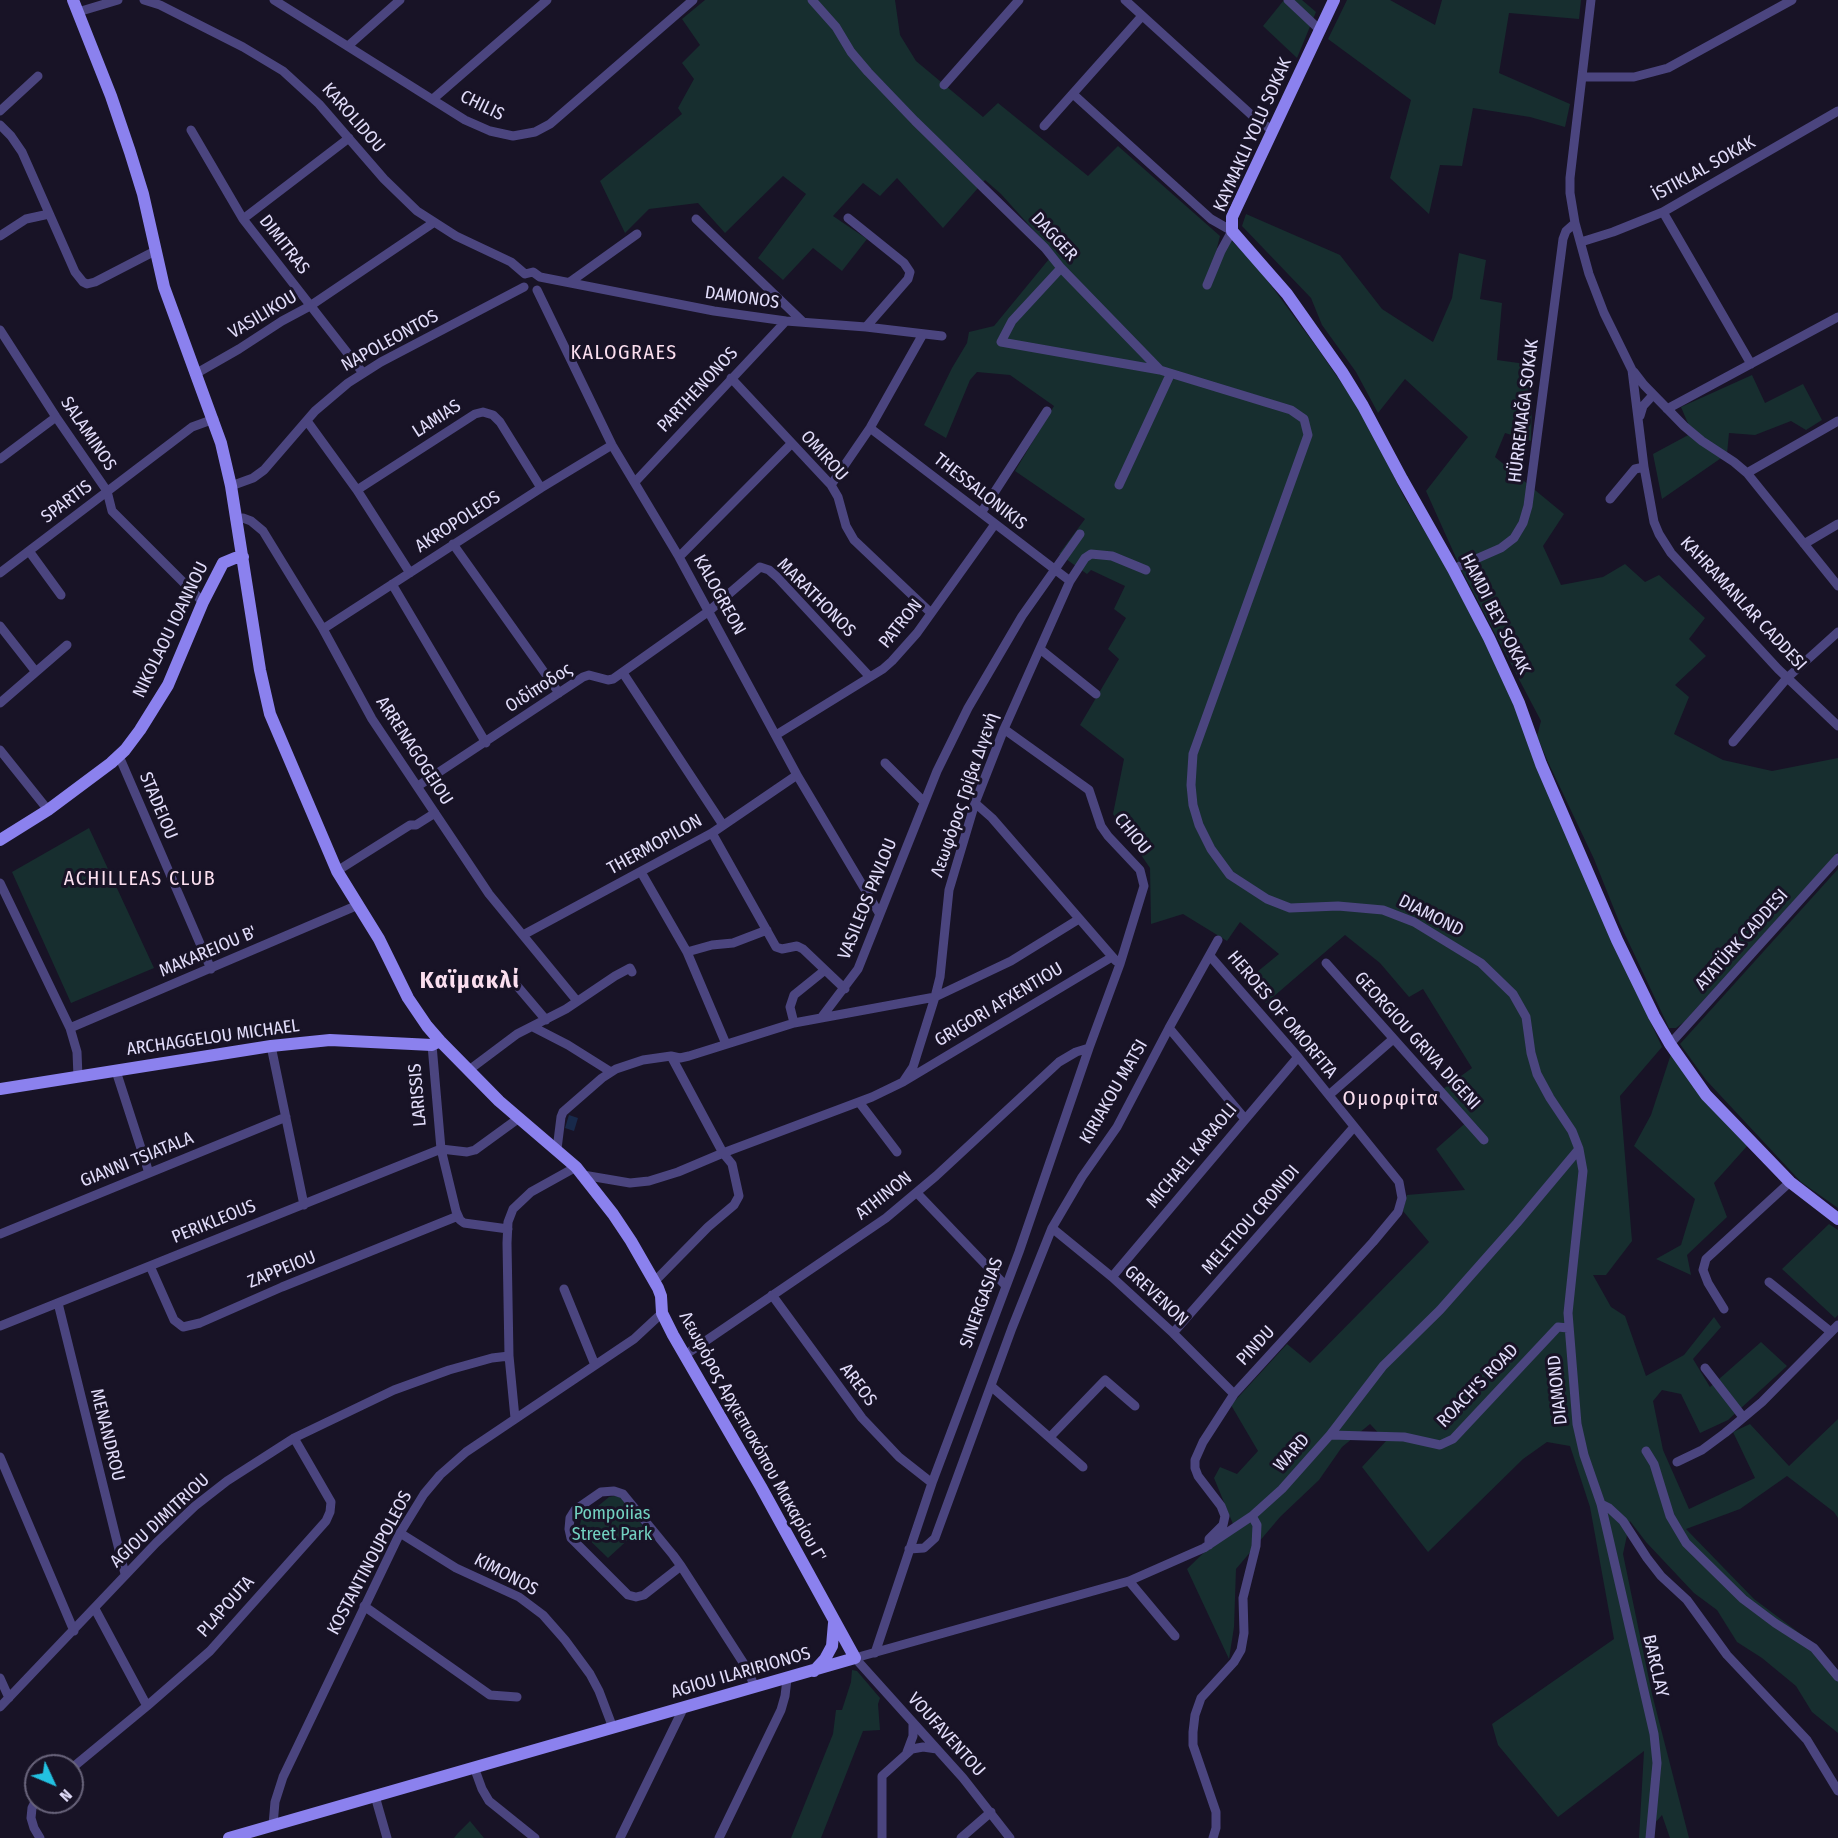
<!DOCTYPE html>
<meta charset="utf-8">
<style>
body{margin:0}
#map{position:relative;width:1838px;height:1838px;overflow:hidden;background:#181326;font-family:"Fira Sans Condensed",sans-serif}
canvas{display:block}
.north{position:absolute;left:24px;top:1754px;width:60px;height:60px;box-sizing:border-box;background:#181326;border:2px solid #69647b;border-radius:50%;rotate:134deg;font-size:16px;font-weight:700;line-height:24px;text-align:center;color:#e2ddfa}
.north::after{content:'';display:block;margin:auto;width:21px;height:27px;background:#23c1e1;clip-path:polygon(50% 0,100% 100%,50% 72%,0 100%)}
</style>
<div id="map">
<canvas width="1838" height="1838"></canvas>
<div class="north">N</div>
</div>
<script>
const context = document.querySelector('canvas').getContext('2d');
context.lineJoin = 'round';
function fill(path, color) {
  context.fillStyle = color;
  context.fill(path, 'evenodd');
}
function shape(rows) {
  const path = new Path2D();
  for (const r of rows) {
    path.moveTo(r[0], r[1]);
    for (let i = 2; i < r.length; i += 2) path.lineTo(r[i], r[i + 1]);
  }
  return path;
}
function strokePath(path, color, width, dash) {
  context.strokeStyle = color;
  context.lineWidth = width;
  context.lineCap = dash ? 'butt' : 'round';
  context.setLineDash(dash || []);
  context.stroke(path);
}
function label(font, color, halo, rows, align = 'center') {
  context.font = font + ' "Fira Sans Condensed",sans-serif';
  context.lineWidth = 6;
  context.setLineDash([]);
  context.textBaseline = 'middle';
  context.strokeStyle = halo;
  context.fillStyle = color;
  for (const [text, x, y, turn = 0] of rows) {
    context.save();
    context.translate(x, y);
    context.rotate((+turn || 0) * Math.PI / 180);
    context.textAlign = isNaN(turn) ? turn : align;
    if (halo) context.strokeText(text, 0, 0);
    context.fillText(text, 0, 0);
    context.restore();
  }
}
const green = shape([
 [705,0,895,0,900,35,916,61,983,117,998,103,1088,176,1118,146,1220,236,1216,252,1231,240,1259,269,1318,349,1363,414,1403,495,1443,562,1482,636,1516,708,1598,908,1662,1047,1620,1096,1632,1241,1606,1275,1593,1275,1611,1307,1625,1316,1646,1376,1684,1355,1714,1317,1721,1327,1693,1359,1710,1387,1761,1342,1787,1366,1728,1420,1700,1433,1681,1394,1662,1390,1653,1401,1663,1450,1689,1509,1755,1478,1733,1432,1750,1424,1789,1466,1838,1419,1838,1518,1834,1512,1787,1476,1740,1509,1686,1529,1754,1599,1806,1638,1838,1670,1838,1733,1812,1712,1796,1686,1762,1658,1737,1642,1717,1610,1694,1593,1646,1542,1630,1521,1623,1554,1652,1694,1689,1838,1670,1838,1662,1815,1654,1824,1654,1838,1639,1838,1644,1751,1558,1817,1498,1745,1492,1724,1614,1639,1590,1507,1570,1446,1547,1442,1523,1459,1428,1552,1362,1467,1386,1441,1370,1424,1342,1447,1319,1480,1280,1517,1236,1569,1234,1627,1229,1659,1187,1569,1233,1524,1214,1478,1220,1467,1237,1474,1258,1451,1231,1405,1287,1344,1310,1363,1429,1242,1403,1211,1407,1195,1465,1190,1436,1149,1470,1119,1443,1089,1472,1068,1423,989,1409,997,1380,963,1345,935,1266,1003,1246,981,1279,954,1240,922,1227,941,1183,914,1151,924,1150,868,1113,814,1124,759,1080,725,1119,659,1108,649,1126,618,1114,609,1125,586,1091,570,1087,574,1059,554,1085,519,1015,471,1054,406,1010,375,977,372,970,380,946,438,924,425,952,368,967,343,969,332,994,326,1054,253,1001,194,985,180,943,228,897,178,880,196,863,183,833,216,867,239,842,271,813,248,783,280,758,258,806,194,783,176,725,233,698,203,649,209,625,233,600,181,682,114,678,108,694,79,682,63,700,45,682,19],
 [1284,0,1302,0,1316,12,1297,58,1263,26],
 [1347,0,1390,0,1435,25,1442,0,1581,0,1579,19,1509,13,1499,73,1570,104,1565,127,1530,117,1473,108,1462,166,1440,165,1429,214,1390,178,1411,100,1328,39],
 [1246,214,1340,255,1382,309,1433,342,1452,298,1459,253,1486,260,1480,299,1502,303,1497,360,1533,365,1531,441,1505,433,1495,457,1564,514,1543,546,1561,585,1603,577,1625,564,1645,582,1659,575,1705,618,1689,639,1706,656,1675,685,1689,697,1674,734,1723,760,1772,771,1838,758,1838,852,1684,1022,1676,1028,1669,1028,1620,924,1594,859,1548,762,1537,736,1541,721,1462,571,1426,491,1468,437,1405,379,1378,413,1356,372,1322,325,1311,298,1242,226],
 [1752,375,1765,403,1803,384,1822,420,1806,430,1791,421,1755,435,1729,433,1727,454,1662,499,1653,454,1692,433,1681,407],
 [89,828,154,968,71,1003,12,872],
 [1838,869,1838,1208,1801,1182,1706,1080,1680,1044],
 [1671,1054,1748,1145,1714,1183,1727,1217,1687,1255,1691,1275,1656,1259,1681,1245,1695,1199,1634,1146,1651,1115],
 [1829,1224,1838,1230,1838,1315,1835,1318,1782,1269],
 [614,1496,620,1497,643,1526,608,1558,579,1530,581,1520,609,1497],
 [852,1670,857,1671,880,1698,878,1704,880,1730,863,1731,821,1838,791,1838,833,1734,836,1710,842,1710,851,1682],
 [470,1821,484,1838,454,1838,458,1833]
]);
const water = shape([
 [569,1115,578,1118,574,1131,565,1128]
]);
const street = shape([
 [144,0,160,5,243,47,283,71,319,104,384,179,417,211,456,236,511,262,525,274],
 [274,0,465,120,490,131,513,136,535,132,550,124,693,0],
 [812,0,836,27,851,52,868,72,915,121,1045,248,1061,268,1160,370,1291,410,1304,419,1308,435,1193,754,1191,785,1193,805,1199,825,1211,849,1230,875,1267,899,1290,908,1338,906,1383,910,1414,922,1481,963,1513,994,1526,1017,1531,1053,1537,1074,1550,1098,1572,1131,1579,1149,1583,1171,1568,1313,1577,1424,1584,1455,1601,1504,1654,1734,1657,1763,1650,1838],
 [1125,0,1256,119,1272,130],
 [1288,0,1320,30],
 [1591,0,1570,178,1570,193,1575,223,1589,274,1604,313,1632,370,1644,467,1654,522,1659,534,1671,553,1778,669,1838,726],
 [78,12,118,0],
 [348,46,400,0],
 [1582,77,1634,77,1668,68,1792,0],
 [944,85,1019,0],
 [1073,94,1211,219,1232,231,1221,251,1207,285],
 [433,99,547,0],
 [0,111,38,76],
 [0,125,11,136,22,152,75,272,83,282,87,284,95,282,155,251],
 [1044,126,1142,16],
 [191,130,243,219,363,373],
 [1663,212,1751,364],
 [848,218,904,263,910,272,908,279,866,327],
 [243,219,349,138],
 [696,219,803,322],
 [0,236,26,219,49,214],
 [1581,242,1613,232,1663,212,1838,111],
 [1061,268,1012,321,1001,342,1160,370],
 [525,274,533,272,540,277,714,311,786,321,866,327,942,336],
 [570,282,637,234],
 [537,290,612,445,679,557,797,775,879,913],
 [0,330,56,417,107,491,112,511,203,602],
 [1634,372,1644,385,1684,426,1702,441,1734,462,1747,473,1838,586],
 [197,373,239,349,282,321,310,306,433,223],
 [731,378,831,485,838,497,846,526,854,540,931,613],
 [1667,409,1838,317],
 [1640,416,1643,406,1653,395],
 [307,421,357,490,410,573],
 [870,428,1070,581],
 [0,459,56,417],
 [1747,473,1838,421],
 [635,482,786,321],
 [831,485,870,428,923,334],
 [1119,485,1170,375],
 [231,486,253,478,264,470,315,411,348,383,381,362,524,287],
 [357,490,475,414,483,412,493,415,500,422,541,488],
 [1610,499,1635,469,1644,467],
 [981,513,1047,411],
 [235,519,243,518,251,521,263,531,323,629,372,719,489,894,577,1001],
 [453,544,559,693],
 [1804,544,1838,524],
 [29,551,61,595],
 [679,557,791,444],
 [1453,569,1501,548,1514,538,1523,523,1528,506,1563,239,1566,231,1575,223],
 [0,573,192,427,214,419],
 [392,584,486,743],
 [0,626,36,672],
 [323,629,541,488,612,445],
 [1040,649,1096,694],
 [623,673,723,825],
 [0,703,67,645],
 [776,735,883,669,892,661,917,633,995,524],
 [1733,742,1787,678,1838,632],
 [0,750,48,810],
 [119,756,211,969],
 [885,763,924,802],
 [418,786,583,677,589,675,608,680,613,679,709,611,760,567,769,570,777,577,870,677],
 [975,803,992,818,1116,961],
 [712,833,776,947,782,949,797,946,803,949,845,989],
 [337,871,410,825,416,825,435,813],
 [641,872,687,952,726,1044],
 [0,883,70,1028,77,1052,78,1077],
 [523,935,712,833,797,775],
 [687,952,712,945,733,943,767,930],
 [1326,963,1484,1140],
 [518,987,546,1020],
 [821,1018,858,969,937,771,968,708,1022,616,1080,534],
 [794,1023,790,1007,794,995,825,970],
 [533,1027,568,1045,611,1072],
 [70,1028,358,905],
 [1169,1028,1245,1119],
 [1670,1044,1838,858],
 [432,1045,441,1149,456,1211,460,1220,464,1223,508,1229],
 [271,1046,304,1205],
 [469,1070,517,1034,566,1009,615,976,630,968,632,972],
 [116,1071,149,1173],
 [903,1082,913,1067,935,997,940,977,949,890,975,803,1004,729,1070,581,1085,558,1091,554,1112,556,1146,570],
 [1329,1095,1392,1040],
 [859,1102,897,1152],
 [557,1149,561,1117,563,1112,602,1078,616,1069,643,1060,671,1056,680,1058,689,1056,794,1023,935,997,1011,961,1079,919],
 [583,1175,630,1183,649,1181,678,1172,723,1153,872,1097,903,1082,1112,957],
 [917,1193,1006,1286],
 [1052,1228,1112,1277,1173,1333,1234,1394],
 [0,1234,286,1117],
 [150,1266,174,1320,183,1327,200,1323,282,1287,458,1216],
 [1112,1277,1298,1057],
 [654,1282,708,1227,734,1205,739,1196,732,1164,723,1153,671,1056],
 [1769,1282,1831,1332],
 [564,1289,595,1365],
 [772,1295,862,1418,899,1457,932,1483],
 [58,1303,125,1574],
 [1724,1309,1708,1283,1703,1270,1706,1259,1790,1182],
 [0,1326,441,1149,467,1152,475,1150,519,1118],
 [1173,1333,1354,1127],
 [685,1355,886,1218,936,1176,1059,1062,1076,1052,1089,1048],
 [1705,1368,1743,1417],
 [991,1386,1083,1467],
 [515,1418,509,1356,507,1243,508,1222,513,1209,531,1192,576,1167],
 [1330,1435,1404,1437,1440,1445,1453,1439,1558,1327,1568,1328],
 [1050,1437,1105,1380,1135,1406],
 [1646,1451,1654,1464,1670,1516,1686,1543,1743,1599,1775,1623,1814,1648,1838,1677],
 [0,1457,74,1631],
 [1677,1462,1702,1450,1725,1433,1762,1402,1838,1325],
 [1601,1504,1609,1508,1623,1521,1647,1558,1661,1576,1687,1600,1727,1655,1807,1740,1838,1791],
 [400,1533,456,1568,519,1597,543,1615,565,1640,590,1674,599,1691,613,1728],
 [1209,1545,1209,1539,1223,1525,1225,1516,1221,1506,1198,1476,1195,1468,1195,1460,1203,1442,1234,1394,1373,1242,1398,1212,1402,1198,1399,1182,1298,1057,1210,956],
 [909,1549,924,1548,935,1538,1012,1328,1052,1228,1082,1177,1117,1127,1169,1028,1218,940],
 [681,1566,644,1595,636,1597,628,1595,571,1538,569,1529,570,1518,575,1510,601,1492,614,1491,623,1494,673,1555,681,1566,746,1667,755,1687],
 [1129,1581,1175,1636],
 [364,1606,490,1695,517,1697],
 [95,1609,147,1706],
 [875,1653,932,1483,1019,1252,1089,1048,1120,964,1144,886,1140,870,1108,836,1101,826,1089,790,1004,729],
 [0,1678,9,1698],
 [0,1707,156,1543,195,1506,227,1481,294,1438,394,1390,449,1370,492,1358,509,1356],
 [907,1752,913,1736,913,1723],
 [474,1767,482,1789,489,1801,535,1838],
 [72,1768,147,1706,210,1651,326,1521,330,1512,331,1502,294,1438],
 [375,1796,387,1838],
 [36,1800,32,1808,31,1818,34,1828,40,1838],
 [273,1825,275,1802,283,1777,400,1533,424,1494,440,1475,466,1452,634,1339,662,1313],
 [620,1838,683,1709],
 [719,1838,781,1710,785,1696,787,1679],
 [882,1838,882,1776,912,1749,923,1747,937,1749],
 [961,1838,991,1812],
 [1010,1838,963,1778,855,1658,1129,1581,1204,1548,1252,1516],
 [1213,1838,1216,1828,1216,1812,1193,1745,1193,1732,1195,1715,1201,1698,1234,1662,1241,1650,1244,1633,1243,1598,1256,1546,1257,1525,1252,1516,1282,1489,1330,1435,1383,1366,1440,1310,1517,1223,1579,1149]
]);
const secondary = shape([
 [73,0,111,96,130,152,143,194,164,287,221,443,231,486,260,670,270,714,337,871,379,939,408,998,427,1026,440,1041,499,1101,576,1167,613,1214,631,1241,658,1288,661,1296,662,1313,673,1335,761,1487,855,1658,229,1838],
 [1334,0,1232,217,1232,231,1287,294,1342,372,1363,406,1402,479,1453,569,1489,638,1519,703,1541,764,1617,940,1654,1016,1670,1044,1706,1095,1737,1127,1790,1182,1838,1219],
 [0,840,48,810,111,763,125,750,140,730,168,685,203,602,223,563,235,558,243,557],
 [0,1089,271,1046,330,1040,432,1045,440,1041],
 [814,1671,825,1659,832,1646,834,1623]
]);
const streetNames = [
 ["CHILIS",482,106,26],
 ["KAROLIDOU",353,118,49],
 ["KAYMAKLI YOLU SOKAK",1253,135,-66],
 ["İSTIKLAL SOKAK",1704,169,-29],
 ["DAGGER",1054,237,47],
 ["DIMITRAS",284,245,52],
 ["DAMONOS",742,298,8],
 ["VASILIKOU",263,315,-31],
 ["NAPOLEONTOS",390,341,-29],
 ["PARTHENONOS",698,390,-47],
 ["HÜRREMAĞA SOKAK",1524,411,-83],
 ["LAMIAS",437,419,-33],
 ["SALAMINOS",88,434,56],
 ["OMIROU",824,456,48],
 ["THESSALONIKIS",980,492,38],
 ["SPARTIS",67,502,-37],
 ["AKROPOLEOS",458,522,-33],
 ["KALOGREON",719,595,61],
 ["MARATHONOS",816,598,45],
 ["KAHRAMANLAR CADDESI",1743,604,47],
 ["HAMDI BEY SOKAK",1495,614,63],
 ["PATRON",901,624,-51],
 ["NIKOLAOU IOANNOU",171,630,-64],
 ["Οιδίποδος",539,688,-33],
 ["ARRENAGOGEIOU",414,751,57],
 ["Λεωφόρος Γρίβα Διγενή",965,795,-71],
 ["STADEIOU",158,806,67],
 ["CHIOU",1132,834,51],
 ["THERMOPILON",655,845,-29],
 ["VASILEOS PAVLOU",868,899,-68],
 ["DIAMOND",1431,916,27],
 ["ATATÜRK CADDESI",1742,940,-48],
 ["MAKAREIOU B'",208,952,-23],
 ["GRIGORI AFXENTIOU",999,1005,-31],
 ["HEROES OF OMORFITA",1282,1015,50],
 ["ARCHAGGELOU MICHAEL",213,1038,-8],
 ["GEORGIOU GRIVA DIGENI",1417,1041,48],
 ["KIRIAKOU MATSI",1114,1092,-60],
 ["LARISSIS",418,1095,-95],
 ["MICHAEL KARAOLI",1192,1156,-50],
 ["GIANNI TSIATALA",137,1160,-22],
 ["ATHINON",884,1196,-38],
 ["MELETIOU CRONIDI",1251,1220,-49],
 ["PERIKLEOUS",214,1222,-22],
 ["ZAPPEIOU",282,1270,-22],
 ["GREVENON",1156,1296,43],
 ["SINERGASIAS",982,1303,-70],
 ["PINDU",1256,1346,-47],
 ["AREOS",858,1385,53],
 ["ROACH'S ROAD",1478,1386,-46],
 ["DIAMOND",1558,1390,-96],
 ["MENANDROU",107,1435,76],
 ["Λεωφόρος Αρχιεπισκόπου Μακαρίου Γ'",752,1437,61],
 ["WARD",1292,1453,-48],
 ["AGIOU DIMITRIOU",160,1521,-43],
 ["KOSTANTINOUPOLEOS",370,1563,-62],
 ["KIMONOS",506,1575,28],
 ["PLAPOUTA",226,1607,-48],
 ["BARCLAY",1655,1666,77],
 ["AGIOU ILARIRIONOS",741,1673,-16],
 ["VOUFAVENTOU",946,1735,48]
];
const parkNames = [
 ["Pompoiias",612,1514],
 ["Street Park",612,1535]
];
const neighbourhoodNames = [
 ["KALOGRAES",624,353],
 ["ACHILLEAS CLUB",140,879]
];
const quarterNames = [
 ["Ομορφίτα",1391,1099]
];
const districtNames = [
 ["Καϊμακλί",470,981]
];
fill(green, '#172e2f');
fill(water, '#18294a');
strokePath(street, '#4b457f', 9);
strokePath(secondary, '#8b81ee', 12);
label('18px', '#e2ddfa', '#181326', streetNames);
label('18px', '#72d1c0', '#181326', parkNames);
context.letterSpacing = '1.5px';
label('20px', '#fbdfef', '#181326', neighbourhoodNames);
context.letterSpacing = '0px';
context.letterSpacing = '1.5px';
label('21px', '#fbdfef', '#181326', quarterNames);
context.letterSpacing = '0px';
context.letterSpacing = '1.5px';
label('bold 24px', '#fbdfef', '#181326', districtNames);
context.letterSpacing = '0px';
</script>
